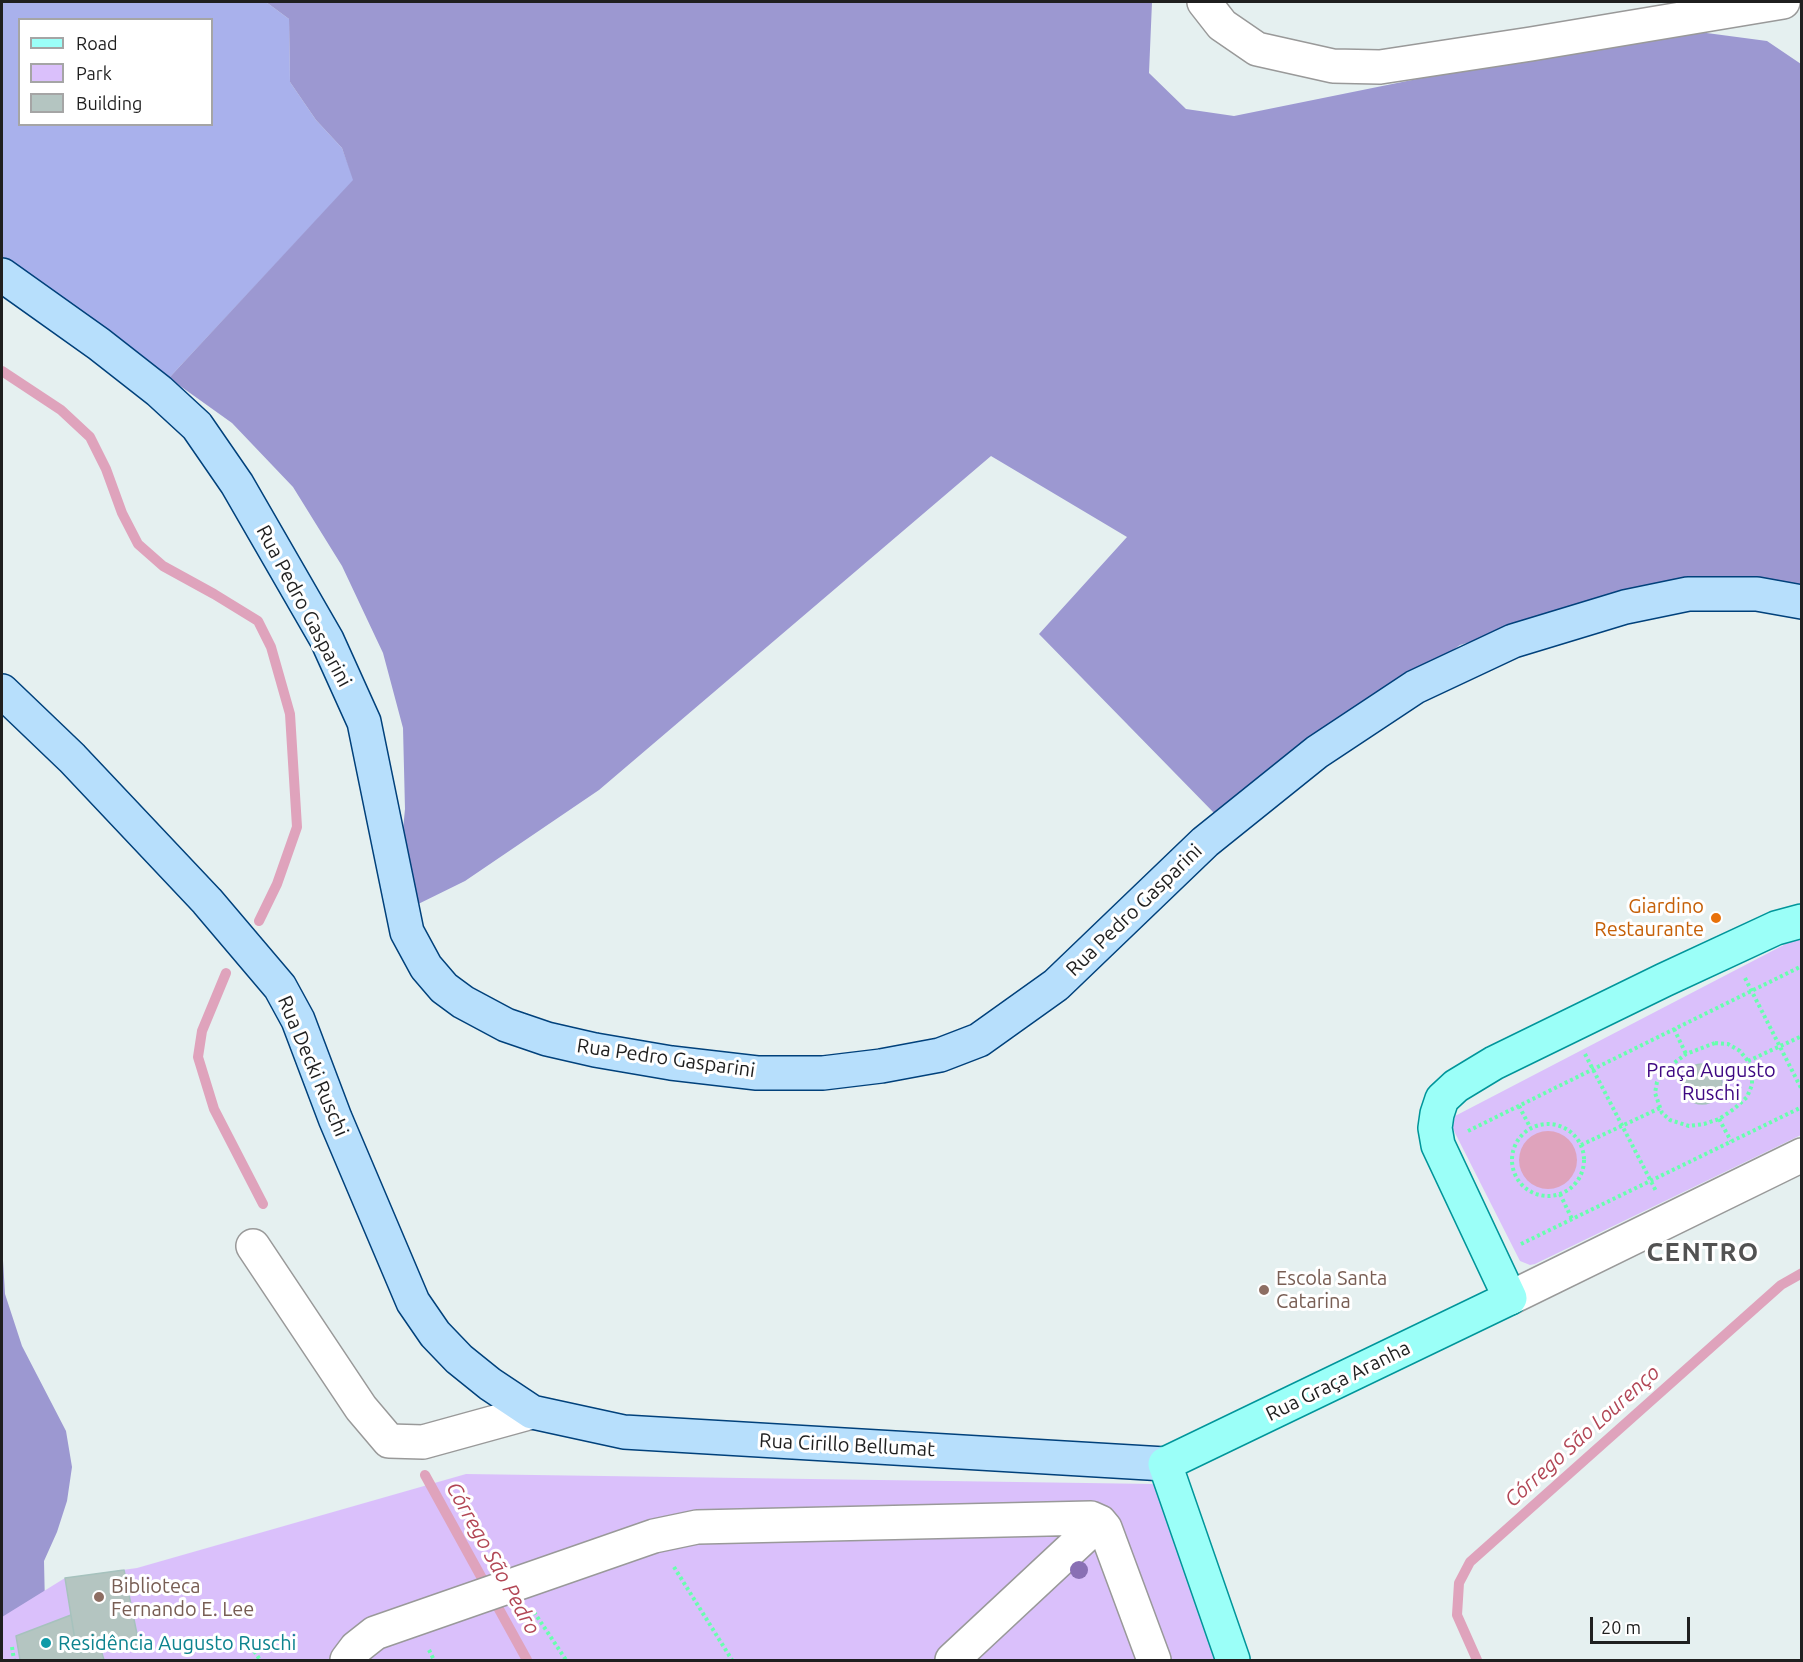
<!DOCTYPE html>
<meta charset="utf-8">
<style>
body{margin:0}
#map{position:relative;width:1803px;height:1662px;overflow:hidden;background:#e5f0f0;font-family:Ubuntu,sans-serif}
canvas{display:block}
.frame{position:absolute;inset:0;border:3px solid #1f1f1f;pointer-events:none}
.legend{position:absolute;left:18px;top:18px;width:195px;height:108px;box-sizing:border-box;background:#fff;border:2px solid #a5a5a5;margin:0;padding:8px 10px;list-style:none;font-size:18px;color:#1f1f1f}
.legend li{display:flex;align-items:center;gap:12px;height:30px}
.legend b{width:30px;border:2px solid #a5a5a5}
.scale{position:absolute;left:1590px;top:1617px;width:100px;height:27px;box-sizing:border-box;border:3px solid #1f1f1f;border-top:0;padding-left:8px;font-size:18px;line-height:21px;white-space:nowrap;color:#1f1f1f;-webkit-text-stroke:4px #fff;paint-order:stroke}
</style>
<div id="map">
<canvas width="1803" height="1662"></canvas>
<div class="frame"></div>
<ul class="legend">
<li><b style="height:8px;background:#9bfff8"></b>Road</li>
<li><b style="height:16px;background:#dac0fb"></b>Park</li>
<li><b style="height:16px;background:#b4c5c1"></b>Building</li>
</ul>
<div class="scale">20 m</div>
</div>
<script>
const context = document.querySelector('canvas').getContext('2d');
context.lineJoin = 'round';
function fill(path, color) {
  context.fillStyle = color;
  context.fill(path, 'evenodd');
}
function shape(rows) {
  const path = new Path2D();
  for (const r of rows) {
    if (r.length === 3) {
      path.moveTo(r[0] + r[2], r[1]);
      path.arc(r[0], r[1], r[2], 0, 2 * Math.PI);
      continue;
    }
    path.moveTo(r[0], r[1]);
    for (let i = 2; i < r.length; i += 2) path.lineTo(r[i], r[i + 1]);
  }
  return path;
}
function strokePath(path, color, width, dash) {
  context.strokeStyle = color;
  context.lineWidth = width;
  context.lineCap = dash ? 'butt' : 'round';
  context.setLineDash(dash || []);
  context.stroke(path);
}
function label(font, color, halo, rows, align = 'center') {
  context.font = font + ' Ubuntu,sans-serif';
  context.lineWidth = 6;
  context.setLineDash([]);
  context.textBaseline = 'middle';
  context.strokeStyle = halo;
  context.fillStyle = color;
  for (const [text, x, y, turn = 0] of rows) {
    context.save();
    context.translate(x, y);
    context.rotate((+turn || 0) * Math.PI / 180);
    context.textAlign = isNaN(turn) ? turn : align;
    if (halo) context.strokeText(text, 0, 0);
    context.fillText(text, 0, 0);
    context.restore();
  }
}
const grass = shape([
 [2,2,266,2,289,19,290,82,316,120,342,148,354,180,169,378,107,329,39,286,2,268],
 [20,20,212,20,212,124,20,124]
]);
const forest = shape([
 [266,2,1152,2,1149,73,1186,109,1234,116,1669,28,1767,41,1801,64,1801,593,1608,601,1460,645,1216,815,1039,634,1127,537,991,456,599,790,465,881,404,911,398,881,405,809,403,728,383,653,342,566,293,487,232,423,169,378,353,180,342,148,316,120,290,82,289,19],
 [2,1244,5,1294,22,1346,66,1431,72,1467,67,1501,57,1532,44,1561,45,1606,2,1660]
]);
const park = shape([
 [1801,936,1801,1135,1535,1264,1530,1265,1520,1261,1454,1131,1452,1126,1455,1116],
 [466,1474,1155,1484,1218,1660,2,1660,2,1617,65,1578,137,1568]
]);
const water = shape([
 [1548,1160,29]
]);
const stream = shape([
 [2,371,61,410,90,437,106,469,122,513,138,544,163,566,214,594,258,621,271,647,290,714,297,827,277,884,259,921],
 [226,973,202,1031,198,1057,214,1109,263,1204],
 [425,1475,527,1660],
 [1477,1660,1457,1615,1459,1583,1470,1562,1781,1285,1802,1273]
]);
const building = shape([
 [1702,1084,20],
 [124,1570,139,1644,77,1653,65,1578,124,1570],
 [71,1615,77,1653,101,1650,104,1660,20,1660,16,1636,71,1615]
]);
const path = shape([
 [1745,978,1802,1090],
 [1674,1029,1686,1054],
 [1715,1043,1728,1044,1740,1051,1748,1061,1752,1073,1752,1085,1747,1097,1734,1109,1719,1119,1704,1124,1689,1126,1670,1120,1662,1113,1655,1093,1657,1082,1662,1072,1686,1054,1715,1043],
 [1585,1054,1656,1191],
 [1748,1061,1802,1036],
 [1519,1106,1530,1127],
 [1719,1119,1731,1141],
 [1548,1160,36],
 [1468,1131,1802,966],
 [1581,1145,1660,1108],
 [1560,1194,1572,1219],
 [1521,1244,1802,1107],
 [674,1567,732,1660],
 [534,1612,566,1660],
 [251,1646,260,1660],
 [12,1647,14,1660],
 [429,1650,434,1660]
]);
const street = shape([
 [1204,2,1222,25,1257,49,1333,66,1380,67,1531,44,1783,2],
 [253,1246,361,1408,389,1441,423,1442,532,1412],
 [1510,1298,1802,1155],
 [347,1660,356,1648,375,1633,654,1536,697,1527,1091,1518,1100,1522,1105,1528,1154,1660],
 [952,1660,1100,1522]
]);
const secondary = shape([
 [2,275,99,344,159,391,197,426,237,484,327,640,364,722,407,932,426,967,444,988,463,1002,506,1025,547,1039,595,1050,671,1063,757,1073,823,1073,881,1066,940,1055,979,1040,1056,985,1205,842,1317,752,1415,687,1513,641,1625,607,1688,594,1757,594,1802,602],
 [2,691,72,758,207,901,280,987,298,1020,335,1118,413,1302,435,1334,459,1359,490,1384,532,1412,624,1432,1165,1464]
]);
const primary = shape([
 [1233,1660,1165,1464,1510,1298,1438,1145,1435,1128,1437,1114,1442,1099,1456,1086,1494,1063,1664,980,1776,928,1802,921]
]);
const trees = [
 [1079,1570]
];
const markers = [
 [1716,918,6,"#e8710a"],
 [1264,1290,6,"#8d6e63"],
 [99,1597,6,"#8d6e63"],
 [46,1643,6,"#0f9aa8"]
];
const streetNames = [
 ["Rua Pedro Gasparini",304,606,62],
 ["Rua Pedro Gasparini",1134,910,-44],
 ["Rua Pedro Gasparini",666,1058,8],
 ["Rua Decki Ruschi",313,1066,67],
 ["Rua Graça Aranha",1338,1381,-26],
 ["Rua Cirillo Bellumat",847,1445,3]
];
const foodNames = [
 ["Giardino",1704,906],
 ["Restaurante",1704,929]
];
const parkNames = [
 ["Praça Augusto",1711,1070],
 ["Ruschi",1711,1093]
];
const educationNames = [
 ["Escola Santa",1276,1278],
 ["Catarina",1276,1301],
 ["Biblioteca",111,1586],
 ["Fernando E. Lee",111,1609]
];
const cultureNames = [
 ["Residência Augusto Ruschi",58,1643]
];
const waterNames = [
 ["Córrego São Lourenço",1582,1436,-42],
 ["Córrego São Pedro",493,1558,61]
];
const districtNames = [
 ["CENTRO",1703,1252]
];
fill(grass, '#a9b1ec');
fill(forest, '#9c98d1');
fill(park, '#dac0fb');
fill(water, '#dfa3bc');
strokePath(stream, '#dfa3bc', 10);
fill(building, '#b4c5c1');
strokePath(building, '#a6c2bd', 1.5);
strokePath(street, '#999', 36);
strokePath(secondary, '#01417b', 36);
strokePath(primary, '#00959a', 36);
strokePath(path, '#67ffae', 4, [3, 3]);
strokePath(street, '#fff', 33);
strokePath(secondary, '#b7dffc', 33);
strokePath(primary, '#9bfff8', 33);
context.fillStyle = '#8970b4';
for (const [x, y] of trees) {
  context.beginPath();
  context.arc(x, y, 9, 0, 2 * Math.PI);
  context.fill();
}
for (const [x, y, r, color] of markers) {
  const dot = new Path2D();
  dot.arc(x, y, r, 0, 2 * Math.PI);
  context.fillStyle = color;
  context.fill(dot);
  strokePath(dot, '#fff', 2);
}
label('20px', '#1f1f1f', '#fff', streetNames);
label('20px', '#c56008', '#fff', foodNames, 'right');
label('20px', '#3e0882', '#fff', parkNames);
label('20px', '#785e54', '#fff', educationNames, 'left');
label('20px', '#0d838f', '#fff', cultureNames, 'left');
label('italic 21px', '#b24756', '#fff', waterNames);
context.letterSpacing = '1.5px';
label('bold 26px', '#525252', '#fff', districtNames);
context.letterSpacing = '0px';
</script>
